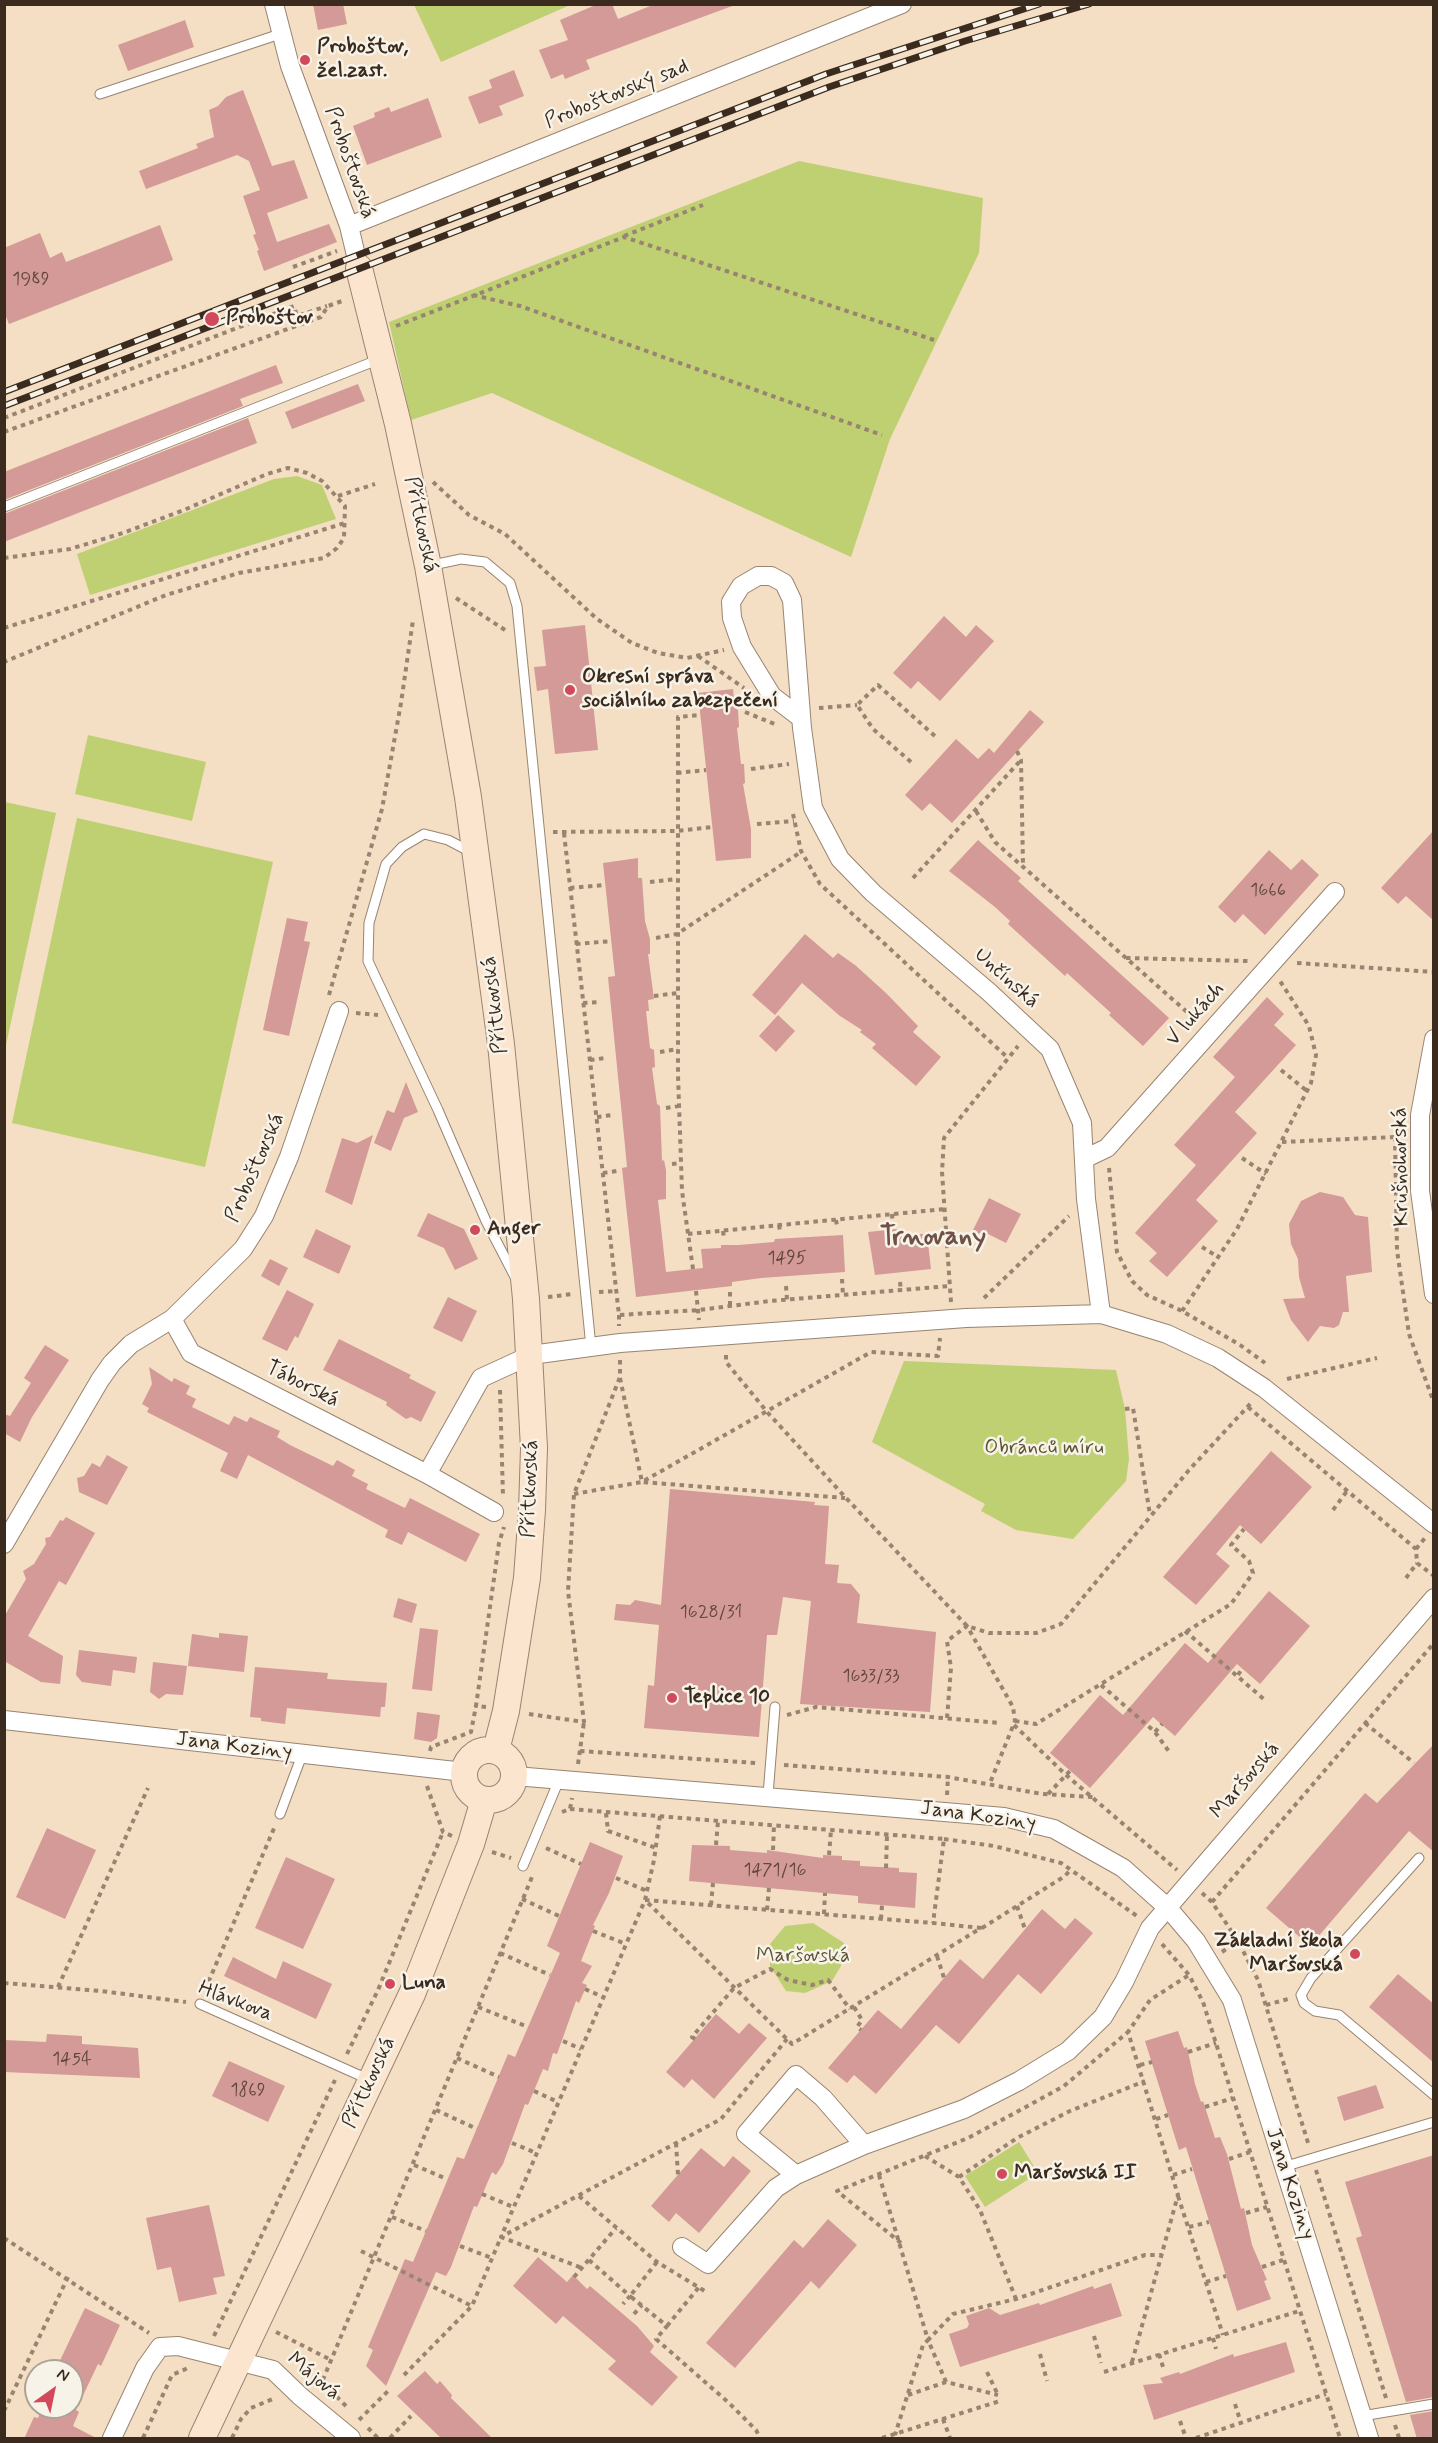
<!DOCTYPE html>
<meta charset="utf-8">
<style>
body{margin:0}
#map{position:relative;width:1438px;height:2443px;overflow:hidden;background:#f4dec4;font-family:Mynerve,sans-serif}
canvas{display:block}
.frame{position:absolute;inset:0;border:6px solid #3b2a1e;pointer-events:none}
.north{position:absolute;left:24px;top:2359px;width:60px;height:60px;box-sizing:border-box;background:#f7f3e8;border:2px solid #aca397;border-radius:50%;rotate:33deg;font-size:16px;font-weight:700;line-height:24px;text-align:center;color:#3b2a1e}
.north::after{content:'';display:block;margin:auto;width:21px;height:27px;background:#d1495b;clip-path:polygon(50% 0,100% 100%,50% 72%,0 100%)}
</style>
<div id="map">
<canvas width="1438" height="2443"></canvas>
<div class="frame"></div>
<div class="north">N</div>
</div>
<script>
const context = document.querySelector('canvas').getContext('2d');
context.lineJoin = 'round';
function fill(path, color) {
  context.fillStyle = color;
  context.fill(path, 'evenodd');
}
function shape(rows) {
  const path = new Path2D();
  for (const r of rows) {
    if (r.length === 3) {
      path.moveTo(r[0] + r[2], r[1]);
      path.arc(r[0], r[1], r[2], 0, 2 * Math.PI);
      continue;
    }
    path.moveTo(r[0], r[1]);
    for (let i = 2; i < r.length; i += 2) path.lineTo(r[i], r[i + 1]);
  }
  return path;
}
function strokePath(path, color, width, dash) {
  context.strokeStyle = color;
  context.lineWidth = width;
  context.lineCap = dash ? 'butt' : 'round';
  context.setLineDash(dash || []);
  context.stroke(path);
}
function label(font, color, halo, rows, align = 'center') {
  context.font = font + ' Mynerve,sans-serif';
  context.lineWidth = 5;
  context.setLineDash([]);
  context.textBaseline = 'middle';
  context.strokeStyle = halo;
  context.fillStyle = color;
  for (const [text, x, y, turn = 0] of rows) {
    context.save();
    context.translate(x, y);
    context.rotate((+turn || 0) * Math.PI / 180);
    context.textAlign = isNaN(turn) ? turn : align;
    if (halo) context.strokeText(text, 0, 0);
    context.fillText(text, 0, 0);
    context.restore();
  }
}
const green = shape([
 [414,5,570,5,441,62],
 [799,161,983,198,979,253,890,439,851,557,492,393,411,420,389,322],
 [297,476,322,485,336,519,90,595,77,554,274,479],
 [88,735,206,762,192,821,75,794],
 [5,802,56,813,5,1050,4,802],
 [77,818,273,862,205,1167,12,1123],
 [904,1361,1116,1370,1125,1409,1129,1459,1126,1481,1073,1539,1016,1530,981,1511,985,1504,872,1442],
 [813,1923,844,1943,841,1966,832,1981,805,1993,786,1991,770,1966,770,1944,785,1926],
 [1019,2142,1038,2173,985,2207,965,2176]
]);
const building = shape([
 [313,4,343,4,347,24,318,30],
 [598,4,612,4,618,19,655,4,735,5,586,60,590,69,565,79,563,74,551,79,539,50,568,40,560,20],
 [185,20,194,47,128,71,118,45],
 [514,70,524,96,499,106,503,115,479,124,468,97,492,88,489,80],
 [243,90,272,166,294,160,308,198,267,213,277,242,329,224,337,242,264,271,257,251,259,250,253,235,256,234,243,196,260,190,249,161,237,155,146,189,139,171,198,148,196,144,214,137,209,110,218,106,226,97],
 [428,98,442,137,367,165,353,126,375,117,374,113,389,107,391,112],
 [160,225,173,260,9,324,4,312,4,248,40,233,50,258,62,252,66,262],
 [276,365,283,383,240,399,243,406,4,500,4,472],
 [358,384,365,401,292,429,285,412],
 [248,418,257,443,4,542,4,514],
 [944,616,966,637,976,625,994,641,940,701,918,681,911,689,893,673],
 [585,625,598,750,555,754,548,689,537,691,534,667,546,666,542,630],
 [733,689,735,708,738,710,739,727,737,728,741,764,744,764,745,783,743,784,751,829,751,858,716,861,698,693],
 [1030,710,1044,722,952,823,930,803,922,811,905,795,956,739,978,759,989,748,994,753],
 [1434,830,1434,921,1406,896,1398,904,1381,888],
 [978,840,1021,878,1018,881,1169,1018,1143,1046,1109,1015,1111,1013,1067,973,1065,976,1008,924,1010,921,995,907,949,871],
 [1269,850,1291,870,1302,859,1319,875,1265,935,1243,914,1235,923,1218,907],
 [638,858,638,878,642,878,645,921,650,939,650,954,648,954,654,999,648,1000,649,1011,646,1011,650,1048,654,1050,655,1067,652,1068,657,1104,660,1106,662,1161,664,1160,666,1170,666,1199,658,1200,666,1272,703,1268,701,1249,721,1248,721,1245,739,1245,774,1242,775,1239,843,1235,845,1272,761,1278,732,1282,732,1286,636,1297,622,1168,627,1167,625,1146,608,977,615,976,603,863],
 [287,918,308,922,304,941,310,942,289,1036,263,1030],
 [805,934,833,958,838,953,855,965,886,993,918,1026,913,1032,941,1057,916,1086,872,1048,876,1044,860,1032,862,1030,840,1016,802,983,775,1015,752,995],
 [1267,997,1284,1014,1274,1025,1296,1045,1235,1112,1257,1133,1196,1200,1218,1221,1167,1277,1149,1261,1157,1253,1135,1233,1196,1165,1174,1145,1235,1077,1213,1057],
 [778,1015,795,1031,776,1052,759,1036],
 [406,1082,418,1112,404,1118,391,1151,374,1143,387,1110,394,1113],
 [373,1135,352,1205,325,1192,342,1138,357,1143],
 [1320,1192,1343,1197,1355,1215,1368,1217,1372,1272,1346,1276,1349,1312,1343,1312,1339,1325,1334,1328,1320,1326,1308,1342,1291,1320,1283,1299,1305,1298,1299,1277,1298,1259,1291,1244,1289,1224,1301,1201],
 [989,1198,1021,1214,1006,1243,984,1232,970,1236],
 [428,1213,464,1229,478,1259,455,1270,444,1248,417,1236],
 [316,1229,351,1246,339,1274,303,1257],
 [897,1229,898,1234,927,1234,931,1269,875,1275,868,1232],
 [270,1259,288,1268,279,1286,261,1276],
 [287,1290,314,1304,298,1338,295,1336,287,1351,262,1339],
 [448,1297,477,1311,462,1342,433,1328],
 [339,1339,411,1375,409,1378,436,1392,421,1422,411,1417,406,1419,386,1405,387,1402,323,1370],
 [45,1345,69,1360,32,1417,20,1442,4,1433,4,1414,10,1416,31,1383,24,1378],
 [149,1367,172,1382,174,1378,190,1386,186,1394,196,1399,192,1407,229,1425,234,1416,247,1422,250,1417,280,1431,277,1437,290,1445,333,1466,337,1460,355,1470,352,1476,368,1484,366,1489,405,1508,410,1498,480,1534,466,1562,408,1532,402,1545,385,1537,388,1530,248,1455,237,1479,220,1471,228,1453,147,1412,149,1408,142,1404,152,1384],
 [1271,1451,1312,1487,1261,1544,1240,1525,1216,1554,1230,1566,1196,1605,1163,1577],
 [107,1455,128,1467,107,1505,79,1492,77,1478,84,1476,92,1463,100,1467],
 [670,1489,815,1502,814,1505,829,1506,825,1564,839,1565,837,1583,851,1584,860,1595,857,1623,936,1632,930,1712,800,1704,811,1601,783,1597,777,1635,767,1635,759,1737,644,1728,648,1685,654,1686,659,1625,614,1620,616,1604,630,1605,635,1600,661,1605],
 [66,1517,95,1533,66,1585,59,1581,28,1636,63,1656,60,1684,41,1682,4,1661,4,1617,26,1579,23,1571,34,1564,46,1544,45,1538,50,1537,60,1520,63,1521],
 [1269,1591,1310,1626,1260,1684,1237,1664,1175,1736,1153,1717,1090,1788,1050,1753,1100,1695,1123,1715,1185,1643,1208,1663],
 [398,1598,417,1604,412,1623,393,1617],
 [420,1628,438,1630,432,1691,412,1689],
 [219,1633,248,1636,244,1672,188,1666,192,1634,219,1638],
 [79,1650,137,1657,135,1673,113,1670,111,1686,82,1682,76,1675],
 [153,1662,187,1666,183,1695,166,1694,159,1699,150,1692],
 [255,1667,328,1673,327,1679,387,1683,385,1707,381,1707,380,1717,287,1708,285,1724,261,1721,261,1718,250,1717],
 [417,1712,440,1715,437,1738,431,1742,414,1739],
 [1434,1744,1434,1852,1409,1831,1310,1946,1266,1908,1365,1793,1377,1803],
 [47,1828,96,1850,65,1919,16,1897],
 [590,1842,623,1856,609,1893,593,1925,595,1926,581,1961,592,1966,582,1983,587,1985,579,2003,576,2001,557,2054,553,2053,548,2071,543,2069,528,2105,525,2104,503,2164,496,2175,492,2172,477,2207,474,2206,451,2267,446,2276,436,2272,386,2386,366,2366,373,2350,368,2347,405,2259,413,2262,457,2157,464,2159,508,2054,515,2057,560,1953,547,1946],
 [692,1845,730,1846,730,1850,767,1853,767,1850,823,1858,823,1855,842,1856,842,1860,860,1861,860,1866,899,1868,899,1872,917,1873,915,1908,858,1903,858,1896,689,1881],
 [286,1857,335,1879,303,1949,255,1928],
 [1042,1909,1065,1929,1075,1918,1093,1933,1041,1994,1018,1974,959,2044,936,2025,876,2094,854,2075,847,2083,828,2068,878,2010,901,2029,960,1959,983,1979],
 [233,1957,276,1979,283,1961,332,1984,316,2019,224,1976],
 [1398,1974,1434,2004,1434,2063,1369,2007],
 [716,2014,739,2034,749,2023,767,2038,714,2099,692,2079,684,2088,666,2072],
 [1178,2031,1184,2048,1187,2047,1195,2084,1201,2102,1203,2101,1215,2138,1220,2137,1227,2154,1241,2209,1244,2208,1252,2245,1267,2280,1264,2281,1271,2299,1237,2311,1186,2147,1179,2150,1145,2041],
 [47,2034,82,2036,82,2044,138,2048,140,2078,4,2072,4,2040,46,2042],
 [229,2061,285,2086,268,2122,212,2096],
 [1376,2085,1384,2108,1344,2121,1337,2097],
 [701,2148,724,2167,733,2156,751,2171,699,2233,676,2213,669,2222,651,2206],
 [1434,2155,1434,2397,1406,2402,1356,2238,1362,2236,1345,2182],
 [209,2205,225,2276,213,2278,217,2294,179,2302,171,2267,157,2270,146,2218],
 [828,2219,857,2245,819,2289,811,2281,735,2368,706,2343,794,2240,803,2248],
 [538,2257,567,2282,573,2275,587,2289,590,2286,637,2326,654,2346,650,2352,678,2377,652,2406,608,2369,616,2361,563,2316,556,2324,513,2286],
 [1111,2283,1122,2316,960,2367,949,2334,967,2328,969,2324,966,2316,989,2308,1000,2315,1039,2303,1040,2305,1093,2286,1094,2289],
 [85,2308,120,2325,101,2366,98,2364,88,2385,76,2410,79,2412,73,2426,98,2439,24,2439,34,2417,38,2418,43,2407,72,2408,72,2371,55,2371],
 [1286,2342,1295,2372,1154,2420,1143,2385,1163,2383,1160,2378,1179,2372,1180,2374,1233,2354,1234,2357],
 [425,2371,437,2384,440,2381,452,2395,451,2398,493,2439,442,2439,397,2396],
 [1434,2411,1434,2439,1417,2439,1410,2415]
]);
const path = shape([
 [624,236,703,205],
 [293,267,337,251],
 [473,295,520,306,882,435],
 [396,326,624,237,934,340],
 [4,418,294,306,297,316,327,306],
 [4,432,321,317,328,306,345,300],
 [433,482,469,515,505,534,597,619,632,643,658,653,687,658,724,650],
 [338,496,375,484],
 [4,558,70,549,123,533,184,510,267,474,288,468,307,473,322,481,345,506,344,538,337,548,324,558,239,573,166,595,4,662],
 [456,598,505,630],
 [4,628,345,523],
 [698,656,744,688],
 [819,708,857,705],
 [745,712,777,725],
 [1017,751,1021,760,1023,865],
 [911,762,873,729,857,705,878,685,935,736],
 [751,769,789,764],
 [677,773,706,770],
 [976,811,995,842,1196,1020],
 [793,814,801,851,820,884,1008,1058],
 [757,824,794,821],
 [553,832,677,831,713,827],
 [564,833,619,1315,699,1310,770,1301,949,1286],
 [913,878,1021,760],
 [650,882,677,879],
 [570,888,605,885],
 [656,938,677,934,801,852],
 [576,944,612,941],
 [1126,958,1248,961],
 [1297,963,1434,972],
 [329,995,382,809,401,703,413,620],
 [654,996,678,993],
 [583,1003,600,1002],
 [356,1013,378,1015],
 [660,1052,678,1049],
 [590,1060,606,1058],
 [1281,1070,1307,1091],
 [666,1108,679,1106],
 [597,1117,612,1115],
 [1395,1137,1397,1250,1409,1334,1434,1403],
 [1282,1142,1395,1137],
 [1242,1158,1266,1174],
 [672,1164,681,1163],
 [1109,1168,1117,1252,1132,1281,1147,1295,1182,1311,1240,1345,1265,1363],
 [603,1173,617,1171],
 [892,1214,893,1228],
 [836,1220,837,1226],
 [779,1225,780,1232],
 [723,1231,724,1238],
 [688,1234,945,1209],
 [1202,1247,1218,1257],
 [693,1269,682,1191,678,1075,678,717,700,715],
 [842,1279,843,1295],
 [900,1282,901,1290],
 [786,1286,787,1300],
 [696,1291,699,1320],
 [599,1292,616,1291],
 [730,1292,730,1306],
 [548,1297,573,1294],
 [984,1298,1069,1216],
 [951,1302,942,1172,944,1138,1018,1046],
 [1182,1311,1237,1229,1311,1083,1316,1055,1309,1026,1280,981],
 [619,1315,619,1326],
 [726,1355,726,1362,768,1413,846,1498,967,1626,989,1633,1036,1633,1061,1624,1189,1470,1252,1402],
 [620,1378,642,1482,845,1498],
 [1287,1379,1377,1358],
 [500,1390,503,1496],
 [1248,1407,1416,1549,1417,1563,1434,1576],
 [1125,1409,1133,1408,1150,1515],
 [574,1494,642,1482,871,1352,938,1356,940,1338],
 [1333,1510,1347,1491],
 [1416,1549,1425,1538],
 [1406,1578,1417,1563],
 [1185,1631,1266,1701],
 [1238,1675,1242,1669],
 [1101,1685,1155,1732,1170,1753],
 [486,1707,476,1706,499,1543,504,1527],
 [529,1714,584,1722,568,1591,574,1494,620,1377,620,1360],
 [787,1715,816,1707,1000,1723],
 [947,1718,951,1668,947,1641,967,1626,1013,1707,1015,1721,990,1783],
 [1015,1721,1036,1724,1231,1604,1253,1573,1249,1561,1231,1545,1244,1529],
 [1365,1723,1414,1763],
 [1014,1725,1066,1775,1177,1870],
 [1155,1732,1162,1724],
 [430,1751,431,1747,471,1732,476,1706],
 [580,1751,756,1763],
 [578,1764,584,1722],
 [784,1765,948,1777,1042,1794,1093,1797],
 [427,1786,443,1832,452,1836],
 [1048,1794,1070,1771],
 [947,1795,948,1777],
 [570,1809,944,1839,933,1923],
 [562,1812,570,1809,572,1798],
 [606,1813,608,1831,656,1848],
 [660,1816,654,1860,645,1900,501,2237,721,2119,787,2039],
 [944,1839,994,1846,1061,1863,1137,1916],
 [716,1845,718,1821],
 [546,1848,581,1864],
 [773,1850,774,1825],
 [492,1852,511,1858],
 [829,1855,831,1830],
 [886,1868,887,1835],
 [616,1878,647,1891],
 [1202,1893,1212,1902,1238,1941,1258,1980,1309,2146],
 [522,1899,559,1916],
 [645,1900,933,1923,981,1928,792,2044,645,1900],
 [1212,1902,1434,1643],
 [711,1905,713,1883],
 [1017,1906,1025,1929],
 [767,1910,769,1888],
 [824,1914,825,1893],
 [881,1919,882,1905],
 [982,1928,1065,1876,1071,1869],
 [593,1931,626,1944],
 [1162,1944,1189,1975,1203,2002,1340,2438],
 [1222,1952,1238,1941],
 [500,1953,550,1975],
 [937,1956,944,1978],
 [4,1983,101,1991,186,2002],
 [58,1987,148,1788],
 [585,1989,603,1997],
 [205,1990,275,1826],
 [1266,2005,1288,1999],
 [478,2007,528,2027],
 [854,2007,862,2020,857,2027,861,2030],
 [695,2039,692,2037,734,1988,770,1969,788,1980,812,1985,828,1980,850,2009],
 [563,2041,581,2049],
 [1188,2052,1216,2043],
 [347,2054,378,1990,443,1832],
 [457,2058,499,2077],
 [1140,2065,1152,2062],
 [534,2091,558,2102],
 [1205,2107,1233,2098],
 [436,2110,477,2129],
 [1156,2119,1168,2115],
 [512,2143,536,2153],
 [676,2143,678,2175],
 [925,2156,959,2177,980,2210,1016,2299],
 [1229,2159,1250,2152],
 [414,2165,447,2179],
 [1316,2170,1386,2398],
 [879,2175,928,2340,923,2345,895,2435],
 [1173,2175,1192,2169],
 [959,2177,1017,2138,1070,2111,1145,2081],
 [482,2194,513,2207],
 [579,2196,657,2262,708,2293],
 [1178,2196,1223,2335],
 [1246,2213,1267,2207],
 [392,2217,426,2231],
 [1189,2227,1209,2222],
 [4,2238,149,2333],
 [901,2243,837,2191,968,2138,1013,2114,1064,2086,1128,2032],
 [460,2246,492,2258],
 [361,2251,472,2306,501,2237,582,2268],
 [589,2260,630,2296,623,2304],
 [657,2262,630,2296,667,2326,656,2339,729,2403,756,2430,760,2438],
 [1262,2267,1283,2260],
 [574,2277,616,2228],
 [1206,2282,1226,2276],
 [634,2314,642,2305],
 [667,2326,699,2287],
 [276,2332,331,2360],
 [214,2336,335,2080],
 [1094,2336,1101,2363],
 [1213,2338,1216,2349],
 [1040,2354,1047,2381],
 [1159,2354,1163,2367],
 [1132,2362,1178,2195,1128,2032,1150,2000,1189,1975],
 [987,2372,998,2395],
 [1104,2372,1299,2311],
 [404,2375,472,2306],
 [946,2382,928,2340,953,2314,1016,2299,1145,2255,1162,2255],
 [908,2395,946,2382,998,2395],
 [1235,2404,1241,2423],
 [346,2406,322,2382,532,1877],
 [4,2411,68,2277],
 [943,2419,950,2438],
 [359,2420,390,2389],
 [1180,2421,1186,2438],
 [1395,2425,1399,2438],
 [368,2428,378,2438],
 [143,2438,172,2375,188,2368],
 [232,2438,241,2419,251,2408,275,2398],
 [390,2438,411,2416],
 [882,2438,1000,2401],
 [1196,2438,1326,2394]
]);
const lane = shape([
 [100,94,280,34],
 [4,507,380,359],
 [428,566,461,559,485,562,510,583,517,606,591,1347],
 [473,853,448,840,424,834,402,847,386,864,369,923,368,961,438,1110,486,1221,515,1277],
 [768,1795,775,1707],
 [280,1814,302,1755],
 [1419,1858,1311,1978,1301,1995,1304,2003,1315,2011,1339,2015,1434,2095],
 [523,1866,559,1780],
 [200,2004,370,2080],
 [1283,2167,1434,2122],
 [1362,2416,1434,2404]
]);
const street = shape([
 [274,4,290,66,349,226,359,268],
 [349,226,902,4],
 [801,718,772,696,742,647,732,618,731,602,741,586,758,576,771,576,784,583,792,600,802,728,813,808,840,859,873,893,989,992,1050,1049,1082,1123,1086,1199,1101,1314],
 [1434,1039,1420,1115,1420,1191,1434,1294],
 [1084,1159,1107,1148,1335,892],
 [172,1319,191,1353,427,1474,481,1378,531,1355,620,1343,966,1318,1101,1314,1167,1334,1218,1358,1264,1388,1434,1524],
 [427,1474,494,1512],
 [4,1544,100,1380,112,1363,131,1344,172,1319,243,1249,264,1216,289,1157,339,1011],
 [4,1720,464,1772],
 [515,1776,1004,1817,1054,1829,1123,1868,1168,1908,1196,1941,1232,2000,1369,2438],
 [796,2175,746,2134,796,2075,823,2098,864,2145],
 [682,2247,708,2264,776,2188,796,2175,864,2145,964,2109,1019,2081,1068,2051,1103,2017,1124,1982,1150,1928,1434,1598],
 [112,2438,145,2368,160,2347,178,2346,273,2370,300,2396,351,2438]
]);
const secondary = shape([
 [359,268,398,424,428,566,468,797,501,1044,526,1299,534,1448,532,1510,527,1578,506,1711,496,1750],
 [489,1775,25],
 [202,2438,412,1994,471,1844,484,1800]
]);
const rail = shape([
 [4,392,826,74,1039,4],
 [4,406,829,87,965,41,1089,4]
]);
const markers = [
 [305,60,6,"#d1495b"],
 [212,319,8,"#d1495b"],
 [570,690,6,"#d1495b"],
 [475,1230,6,"#d1495b"],
 [672,1698,6,"#d1495b"],
 [1355,1954,6,"#d1495b"],
 [390,1984,6,"#d1495b"],
 [1002,2174,6,"#d1495b"]
];
const numberNames = [
 ["1989",31,280],
 ["1666",1268,891],
 ["1495",787,1259],
 ["1628/31",711,1613],
 ["1633/33",871,1677],
 ["1471/16",775,1871],
 ["1454",72,2060],
 ["1869",248,2091]
];
const poiNames = [
 ["Proboštov,",317,48],
 ["žel.zast.",317,72],
 ["Proboštov",226,319],
 ["Okresní správa",582,678],
 ["sociálního zabezpečení",582,702],
 ["Anger",487,1230],
 ["Teplice 10",684,1698],
 ["Základní škola",1343,1942,"right"],
 ["Maršovská",1343,1966,"right"],
 ["Luna",402,1984],
 ["Maršovská II",1014,2174]
];
const streetNames = [
 ["Proboštovský sad",617,95,-22],
 ["Proboštovská",349,163,71],
 ["Přítkovská",420,525,78],
 ["Unčínská",1006,979,42],
 ["Přítkovská",496,1005,-97],
 ["V lukách",1196,1015,-49],
 ["Krušnohorská",1402,1167,-91],
 ["Proboštovská",256,1168,-66],
 ["Táborská",302,1385,27],
 ["Přítkovská",531,1489,-88],
 ["Jana Koziny",234,1747,7],
 ["Maršovská",1246,1781,-49],
 ["Jana Koziny",978,1817,8],
 ["Hlávkova",235,2002,21],
 ["Přítkovská",370,2083,-65],
 ["Jana Koziny",1289,2184,72],
 ["Májová",313,2377,40]
];
const parkNames = [
 ["Obránců míru",1044,1449],
 ["Maršovská",803,1957]
];
const districtNames = [
 ["Trnovany",933,1238]
];
fill(green, '#bfd073');
fill(building, '#d39a97');
strokePath(lane, '#988471', 11);
strokePath(street, '#988471', 20);
strokePath(secondary, '#988471', 28);
strokePath(path, '#988471', 4, [4.5, 4.5]);
strokePath(lane, '#fff', 9);
strokePath(street, '#fff', 18);
strokePath(secondary, '#fbe5cf', 26);
strokePath(rail, '#3b2a1e', 7);
strokePath(rail, '#f7f3e8', 4.5, [14]);
for (const [x, y, r, color] of markers) {
  const dot = new Path2D();
  dot.arc(x, y, r, 0, 2 * Math.PI);
  context.fillStyle = color;
  context.fill(dot);
  strokePath(dot, '#f7f3e8', 2);
}
label('18px', '#61463c', null, numberNames);
label('bold 21px', '#3b2a1e', '#f7f3e8', poiNames, 'left');
label('21px', '#3b2a1e', '#f7f3e8', streetNames);
label('21px', '#5c5433', '#f7f3e8', parkNames);
label('bold 27px', '#705148', '#f7f3e8', districtNames);
</script>
